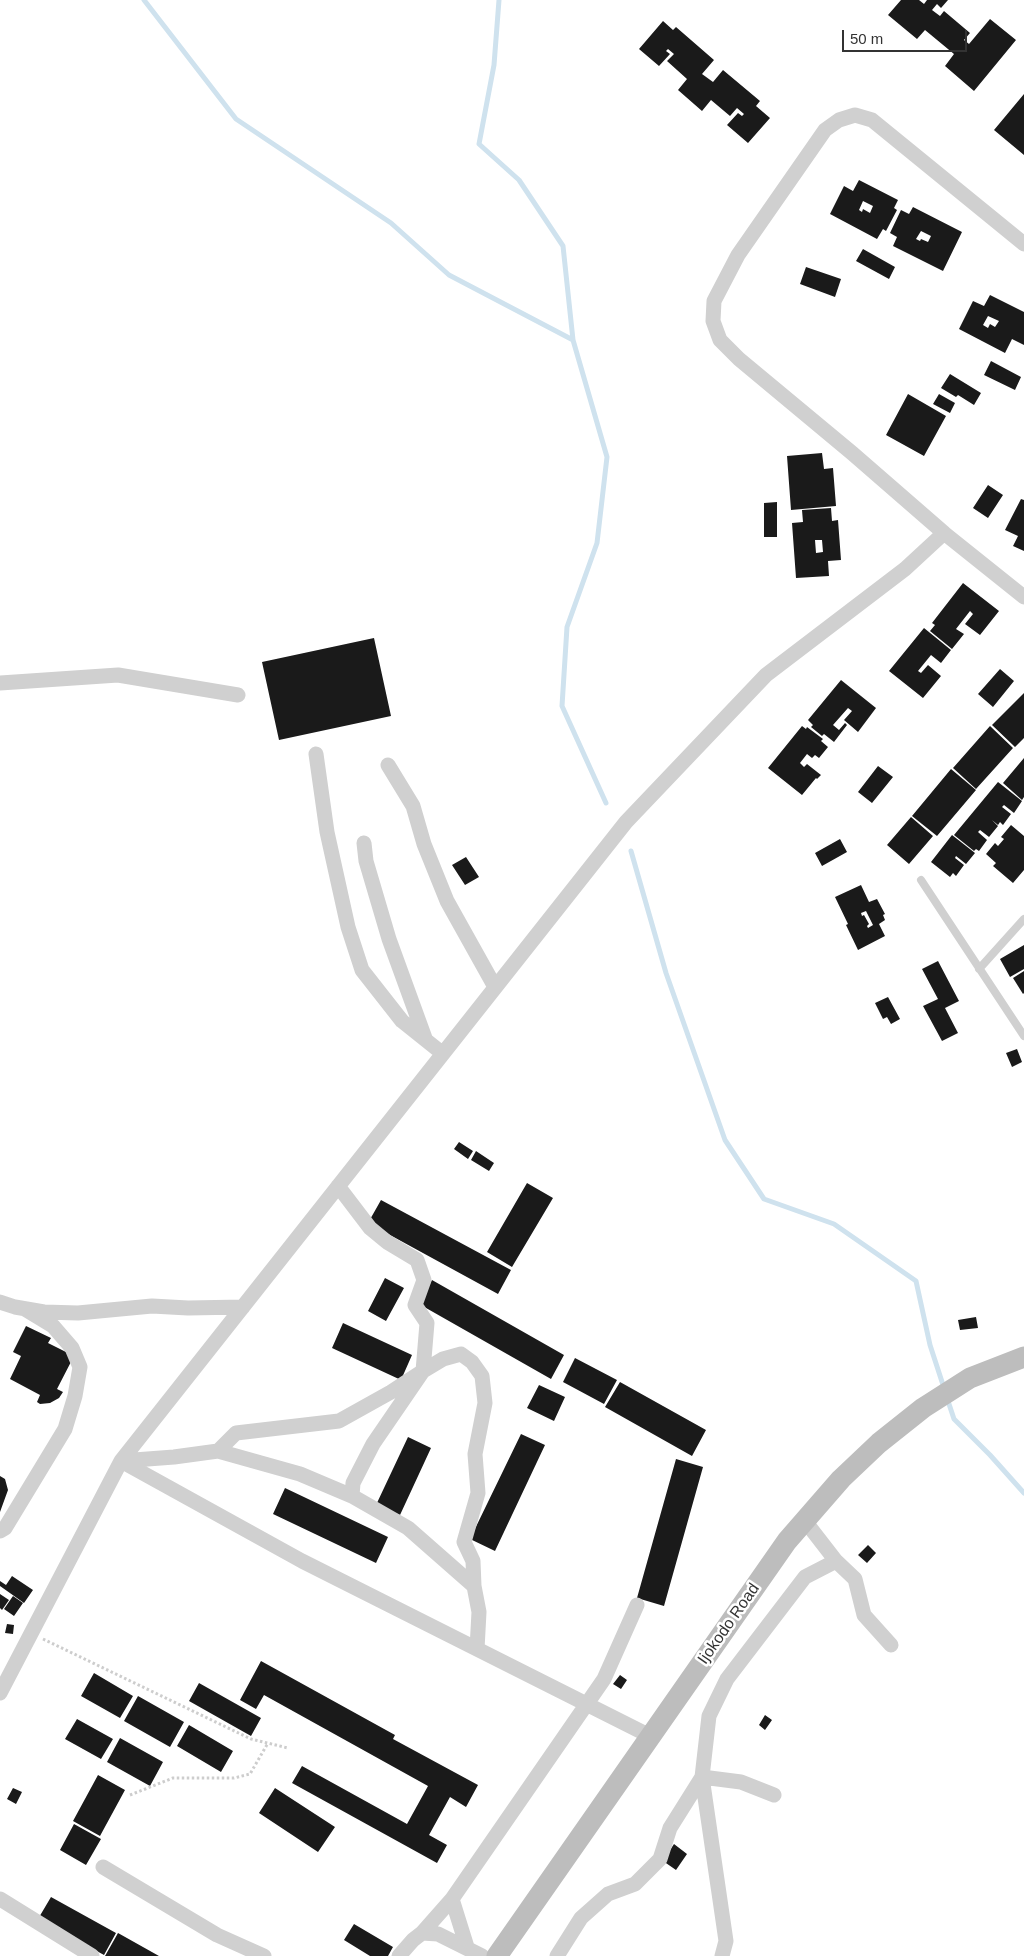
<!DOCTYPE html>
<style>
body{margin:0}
#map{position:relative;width:1024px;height:1956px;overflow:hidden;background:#fff;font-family:Helvetica,sans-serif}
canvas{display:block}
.scale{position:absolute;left:842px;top:30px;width:125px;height:22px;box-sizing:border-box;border:2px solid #333;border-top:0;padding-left:6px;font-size:15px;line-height:18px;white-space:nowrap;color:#333;-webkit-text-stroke:4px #fff;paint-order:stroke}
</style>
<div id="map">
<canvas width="1024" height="1956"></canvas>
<div class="scale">50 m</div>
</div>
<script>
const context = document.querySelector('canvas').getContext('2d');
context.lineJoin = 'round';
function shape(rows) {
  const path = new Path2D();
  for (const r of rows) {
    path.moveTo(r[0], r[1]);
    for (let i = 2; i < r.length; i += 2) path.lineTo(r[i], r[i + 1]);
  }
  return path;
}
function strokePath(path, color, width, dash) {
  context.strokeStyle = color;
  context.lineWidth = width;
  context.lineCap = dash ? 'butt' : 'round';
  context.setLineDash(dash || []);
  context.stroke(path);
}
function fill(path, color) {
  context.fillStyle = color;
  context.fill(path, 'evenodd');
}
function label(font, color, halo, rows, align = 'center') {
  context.font = font + ' Helvetica,sans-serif';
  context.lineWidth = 5;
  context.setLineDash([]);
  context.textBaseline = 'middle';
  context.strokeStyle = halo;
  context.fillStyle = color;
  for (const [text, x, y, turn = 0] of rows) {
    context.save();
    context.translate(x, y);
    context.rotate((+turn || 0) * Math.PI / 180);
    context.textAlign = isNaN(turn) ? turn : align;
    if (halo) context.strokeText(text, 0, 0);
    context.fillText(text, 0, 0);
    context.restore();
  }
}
const stream = shape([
 [144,0,236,119,391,223,449,275,573,340],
 [499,0,494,65,479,144,519,180,563,246,573,340,607,457,597,543,567,627,562,706,606,803],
 [631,851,666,973,725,1140,764,1199,834,1224,916,1281,930,1345,944,1388],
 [947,1398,954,1419,990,1455,1024,1493]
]);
const building = shape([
 [901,0,919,0,924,4,927,0,948,0,941,8,937,4,932,10,940,16,944,11,970,33,964,40,969,44,990,19,1016,40,974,91,945,66,954,54,925,30,917,39,888,15],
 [663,21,673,30,676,27,714,60,702,74,713,82,723,70,760,101,756,106,770,118,748,143,727,125,738,113,742,116,744,114,737,108,730,116,711,100,702,111,678,90,687,79,667,61,674,54,668,49,666,51,670,54,659,66,639,49],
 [1024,94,1024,155,994,130],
 [859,180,898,200,894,208,897,210,886,231,883,229,877,239,830,214,844,186,853,191],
 [863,201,873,206,870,213,863,209,862,212,859,210],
 [913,207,962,232,943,271,893,246,897,237,890,233,901,210,909,214],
 [921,231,931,236,928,242,921,239,920,241,916,239],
 [863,249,895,267,889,279,856,261],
 [806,267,841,279,835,297,800,284],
 [990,295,1024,312,1024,345,1012,339,1005,353,959,329,973,301,984,306],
 [988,316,999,321,995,327,990,324,988,328,983,325],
 [991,361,1021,377,1015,390,984,375],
 [950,374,981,393,974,405,958,395,956,397,941,388],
 [908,394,946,416,924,456,886,435],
 [939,394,955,403,950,413,933,404],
 [822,453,824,469,833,468,836,506,791,510,787,456],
 [988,485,1003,495,988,518,973,508],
 [1021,499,1024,500,1024,551,1013,546,1018,536,1005,530],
 [777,502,777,537,764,537,764,503],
 [831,508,832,521,838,520,841,560,828,561,829,576,796,578,792,523,803,522,802,510],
 [815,540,822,540,823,552,816,553],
 [963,583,999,611,980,635,965,624,973,614,970,611,956,629,964,634,952,649,930,631,935,625,932,623],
 [924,628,951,650,941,663,931,655,918,671,921,673,928,665,941,676,923,698,889,671],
 [374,638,391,716,279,740,262,662],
 [1000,669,1014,681,993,707,978,694],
 [841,680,876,708,858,732,844,720,852,711,848,708,833,725,839,730,845,723,847,725,834,742,824,734,822,736,811,727,813,725,808,720],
 [1024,693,1024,738,1015,747,992,725],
 [802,726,806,729,807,727,823,739,821,741,828,747,819,758,815,755,812,758,807,754,800,763,804,767,807,764,821,775,817,779,816,778,802,795,768,768],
 [990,726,1013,748,976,789,953,768],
 [1024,758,1024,797,1022,800,1003,783],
 [878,766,893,777,872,803,858,792],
 [951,769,976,790,937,836,912,816],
 [998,782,1022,801,1014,813,1004,805,1002,807,1011,814,1003,825,1000,822,998,825,992,820,998,826,989,837,980,830,978,832,987,840,979,851,976,849,974,851,954,835],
 [911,817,933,836,909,864,887,845],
 [1011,825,1024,836,1024,870,1013,883,993,866,996,863,986,854,995,843,998,846,1004,839,1001,837],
 [952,835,975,853,966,864,956,856,955,858,964,865,956,876,953,873,950,877,931,862],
 [840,839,847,852,822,866,815,853],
 [466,857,479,877,465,885,452,865],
 [861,885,869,902,877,899,885,914,883,915,885,920,879,924,885,936,858,950,846,925,848,924,835,897],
 [866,911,873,925,868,928,867,926,869,924,864,915,862,916,861,913],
 [1024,945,1024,969,1010,977,1000,959],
 [938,961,959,1001,945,1008,958,1033,942,1041,923,1006,938,999,922,969],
 [1024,971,1024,993,1023,994,1013,978],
 [888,997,900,1019,891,1024,887,1017,883,1019,875,1003],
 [1017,1049,1022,1062,1012,1067,1006,1053],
 [459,1142,473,1151,468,1159,454,1149],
 [476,1151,494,1163,489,1171,471,1160],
 [527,1183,553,1198,512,1267,487,1252],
 [381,1200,511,1270,498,1294,368,1223],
 [385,1278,404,1288,386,1321,368,1311],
 [432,1280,564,1355,551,1379,419,1304],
 [976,1317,978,1328,960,1330,958,1320],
 [343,1323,412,1355,401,1380,332,1348],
 [26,1326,51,1338,48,1343,74,1356,57,1389,63,1392,59,1398,50,1403,40,1404,37,1402,40,1395,10,1379,21,1356,13,1352],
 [575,1358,617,1380,604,1404,563,1382],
 [620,1382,706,1430,692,1456,605,1407],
 [539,1385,565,1397,554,1421,527,1408],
 [521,1434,545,1445,495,1551,470,1539],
 [408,1437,431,1448,400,1515,376,1505],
 [676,1459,703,1467,664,1606,637,1598],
 [0,1476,5,1479,8,1490,0,1512],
 [285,1488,388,1537,376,1563,273,1514],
 [868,1545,876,1553,867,1563,858,1555],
 [12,1576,33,1590,24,1603,0,1586,0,1581,6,1585],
 [0,1594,9,1600,2,1610,0,1608],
 [13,1596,23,1603,14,1616,4,1609],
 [7,1624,14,1625,13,1634,5,1633],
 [261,1661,395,1735,393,1739,478,1785,466,1807,450,1797,429,1835,447,1845,437,1863,292,1783,302,1766,407,1824,428,1786,264,1695,256,1709,240,1700],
 [94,1673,133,1696,120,1718,81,1696],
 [620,1675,627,1680,621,1689,613,1684],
 [199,1683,261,1718,251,1736,189,1701],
 [138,1696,184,1722,170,1747,124,1721],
 [765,1715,772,1720,765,1730,759,1725],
 [77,1719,113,1739,101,1759,65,1739],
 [189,1725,233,1751,221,1772,177,1746],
 [120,1738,163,1762,150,1786,107,1762],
 [98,1775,125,1790,100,1836,73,1821],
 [13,1788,22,1792,16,1804,7,1799],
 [275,1788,335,1827,318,1852,259,1813],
 [74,1824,101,1839,86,1865,60,1850],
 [674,1844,687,1854,676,1870,663,1861],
 [51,1897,116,1933,104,1955,38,1919],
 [354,1924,393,1947,388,1956,370,1956,344,1940],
 [118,1933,159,1956,105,1956]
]);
const path = shape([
 [43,1639,251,1739,288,1748],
 [130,1795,173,1778,234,1778,250,1774,268,1743]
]);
const lane = shape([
 [921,880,1024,1036],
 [979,969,1024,919]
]);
const street = shape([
 [944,533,1024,597],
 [0,683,118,675,238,695],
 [316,754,327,832,348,927,362,970,402,1021,442,1053],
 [388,765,413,806,424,844,447,901,495,987],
 [364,843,366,861,389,939,425,1038],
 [0,1302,15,1307,44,1312,78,1313,152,1306,188,1308,243,1307],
 [218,1451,236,1433,339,1421,391,1392,423,1371,427,1323,415,1305,424,1280,417,1260,387,1242,370,1228,338,1186],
 [121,1461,626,822,766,675,905,569,944,533,852,453,739,359,720,340,713,321,714,301,738,255,825,130,839,120,855,115,872,120,1024,244],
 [121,1461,174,1457,218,1451,300,1474,352,1496,408,1528,474,1586,479,1612,477,1649],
 [352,1496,353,1483,373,1444,423,1371,443,1359,461,1354,472,1362,482,1376,485,1403,475,1454,478,1493,464,1542,473,1561,474,1586],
 [0,1531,5,1528,65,1429,75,1396,80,1367,72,1348,53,1326,25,1309],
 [836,1561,855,1579,864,1615,891,1645],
 [0,1693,121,1461,302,1561,650,1736],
 [103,1867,217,1935,264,1956],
 [0,1899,92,1956],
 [452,1899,467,1947],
 [422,1933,452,1899,604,1679,637,1605],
 [399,1956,413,1940,422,1933,438,1934,482,1956],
 [557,1956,581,1918,608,1894,635,1884,660,1859,670,1828,702,1777,709,1716,727,1679,805,1577,836,1561,805,1521],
 [722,1956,726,1941,702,1777,741,1782,774,1795]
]);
const secondary = shape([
 [497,1956,787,1541,841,1479,879,1443,923,1408,970,1378,1024,1357]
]);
const streetNames = [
 ["Ijokodo Road",729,1624,-55]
];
strokePath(stream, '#cfe2ee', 5);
fill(building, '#1a1a1a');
strokePath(path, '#cdcdcd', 3, [2.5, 2.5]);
strokePath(lane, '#d0d0d0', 8);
strokePath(street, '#d0d0d0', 15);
strokePath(secondary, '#bdbdbd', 21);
label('16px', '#333', '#fff', streetNames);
</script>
